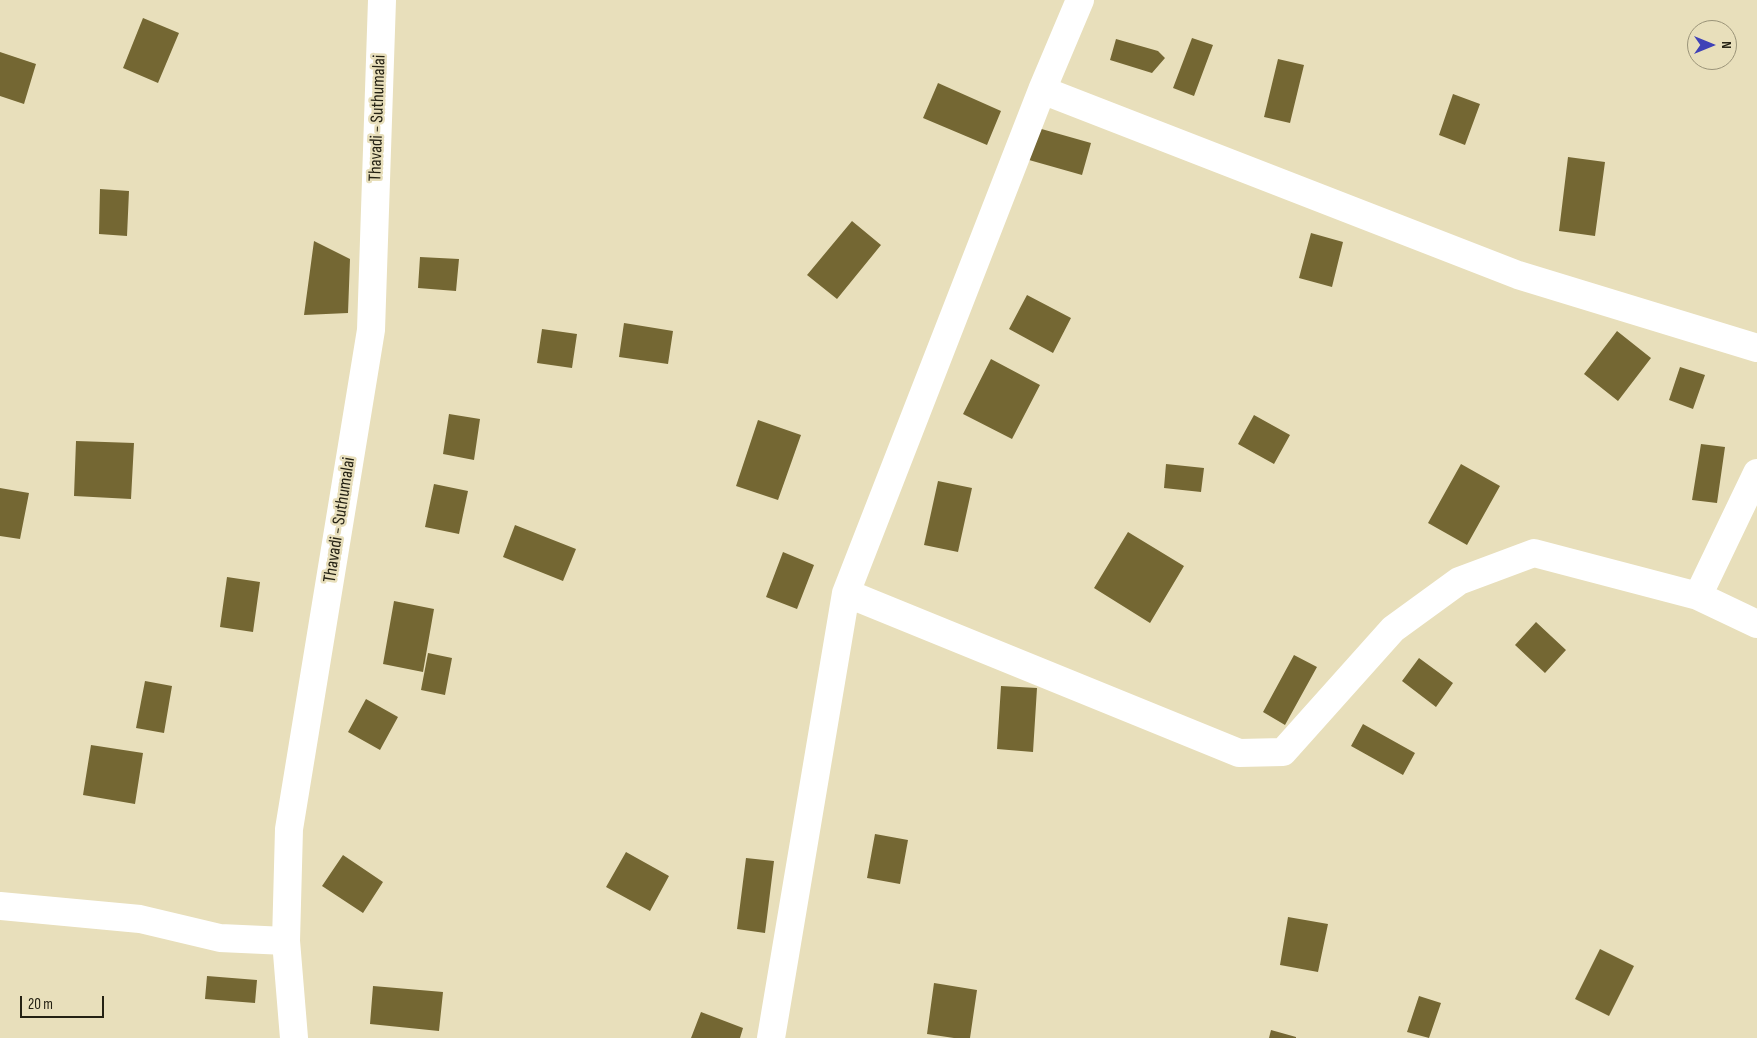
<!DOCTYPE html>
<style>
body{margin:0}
#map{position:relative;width:1757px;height:1038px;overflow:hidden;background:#e8dfbb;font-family:"Sofia Sans Condensed",sans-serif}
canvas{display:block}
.north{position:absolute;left:1687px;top:20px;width:50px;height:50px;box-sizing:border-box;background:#e8dfbb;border:1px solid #9a9378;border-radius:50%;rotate:90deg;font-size:14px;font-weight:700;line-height:20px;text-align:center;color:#242113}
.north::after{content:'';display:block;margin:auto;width:18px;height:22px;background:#4042b7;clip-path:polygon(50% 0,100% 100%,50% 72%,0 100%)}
.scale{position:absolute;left:20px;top:996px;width:84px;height:22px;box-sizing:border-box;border:2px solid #242113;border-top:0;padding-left:6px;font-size:15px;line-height:18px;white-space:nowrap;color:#242113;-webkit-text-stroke:4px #e8dfbb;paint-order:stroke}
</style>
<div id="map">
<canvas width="1757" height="1038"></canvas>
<div class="north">N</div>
<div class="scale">20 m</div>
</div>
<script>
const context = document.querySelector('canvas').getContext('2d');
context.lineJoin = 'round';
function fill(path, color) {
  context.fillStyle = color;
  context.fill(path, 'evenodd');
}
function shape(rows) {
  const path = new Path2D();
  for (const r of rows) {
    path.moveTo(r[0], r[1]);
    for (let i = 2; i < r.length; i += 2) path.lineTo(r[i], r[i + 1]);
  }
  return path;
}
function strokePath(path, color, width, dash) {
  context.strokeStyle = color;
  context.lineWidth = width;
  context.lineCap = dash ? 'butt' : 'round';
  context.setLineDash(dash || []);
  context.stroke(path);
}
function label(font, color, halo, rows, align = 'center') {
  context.font = font + ' "Sofia Sans Condensed",sans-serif';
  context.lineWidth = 5;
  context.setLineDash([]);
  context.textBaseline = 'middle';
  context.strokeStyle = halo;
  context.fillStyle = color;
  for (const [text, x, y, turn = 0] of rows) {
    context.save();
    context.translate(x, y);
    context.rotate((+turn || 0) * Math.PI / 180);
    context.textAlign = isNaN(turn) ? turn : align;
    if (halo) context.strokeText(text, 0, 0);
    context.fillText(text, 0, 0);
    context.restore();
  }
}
const building = shape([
 [143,18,179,33,158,83,123,68],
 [1192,38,1213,45,1194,96,1173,88],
 [1116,39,1158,51,1165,58,1152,73,1110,60],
 [0,52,36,64,24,104,0,96],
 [1278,59,1304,65,1290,123,1264,117],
 [938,83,1001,111,987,145,923,118],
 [1453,94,1480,104,1465,145,1439,135],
 [1038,128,1091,143,1082,175,1029,160],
 [1568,157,1605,162,1595,236,1559,231],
 [100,189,129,191,127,236,99,234],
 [852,221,881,245,837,299,807,275],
 [1311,233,1343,242,1332,287,1299,278],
 [314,241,350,259,348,313,304,315],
 [420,257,459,259,456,291,418,288],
 [1027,295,1071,318,1053,353,1009,329],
 [624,323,673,331,668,364,619,357],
 [542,329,577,334,572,368,537,363],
 [1617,331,1651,358,1618,401,1584,374],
 [991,359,1040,385,1012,439,963,414],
 [1680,367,1705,375,1693,409,1669,400],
 [449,414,480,419,474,460,443,454],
 [1254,415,1290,435,1274,464,1238,444],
 [758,420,801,435,778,500,736,486],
 [76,441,134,443,131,499,74,496],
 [1701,444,1725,447,1717,503,1692,500],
 [1166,464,1204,468,1201,492,1164,488],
 [1461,464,1500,486,1467,545,1428,523],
 [938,481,972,488,958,552,924,545],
 [434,484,468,491,459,534,425,527],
 [0,488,29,493,20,539,0,536],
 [515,525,576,549,563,581,503,557],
 [1128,532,1184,566,1150,623,1094,588],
 [783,552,814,565,797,609,766,597],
 [227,577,260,582,253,632,220,627],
 [394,601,434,609,423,672,383,664],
 [1536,622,1566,650,1545,673,1515,645],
 [428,653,452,658,445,695,421,690],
 [1294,655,1317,667,1285,725,1263,712],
 [1419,658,1453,683,1436,707,1402,681],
 [145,681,172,686,164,733,136,728],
 [1001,686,1037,688,1033,752,997,749],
 [366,699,398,717,380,750,348,732],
 [1363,724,1415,753,1403,775,1351,746],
 [91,745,143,753,135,804,83,795],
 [875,834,908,840,900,884,867,878],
 [626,852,669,876,650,911,606,887],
 [343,855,383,882,363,913,322,886],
 [746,858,774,861,765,933,737,929],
 [1288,917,1328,924,1318,972,1280,965],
 [1600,949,1634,966,1609,1016,1575,999],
 [207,976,257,980,255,1003,205,999],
 [934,983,977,990,970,1038,954,1038,927,1034],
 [373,986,443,992,439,1031,370,1024],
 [1419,996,1441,1003,1429,1038,1407,1032],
 [701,1012,743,1028,740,1038,691,1038],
 [1271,1030,1296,1037,1296,1038,1269,1038]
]);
const minor = shape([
 [1042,90,1518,275,1757,348],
 [1757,473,1698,596,1757,624],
 [846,593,1239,753,1283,752,1393,629,1459,581,1534,553,1698,596],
 [0,906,140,919,220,938,286,941],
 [771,1038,846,593,1042,90,1080,0]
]);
const major = shape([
 [294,1038,286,941,289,829,371,330,382,0]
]);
const streetNames = [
 ["Thavadi - Suthumalai",378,118,-88],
 ["Thavadi - Suthumalai",340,520,-81]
];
fill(building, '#746733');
strokePath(minor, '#fff', 28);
strokePath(major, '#fff', 28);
label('18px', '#242113', '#e8dfbb', streetNames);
</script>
